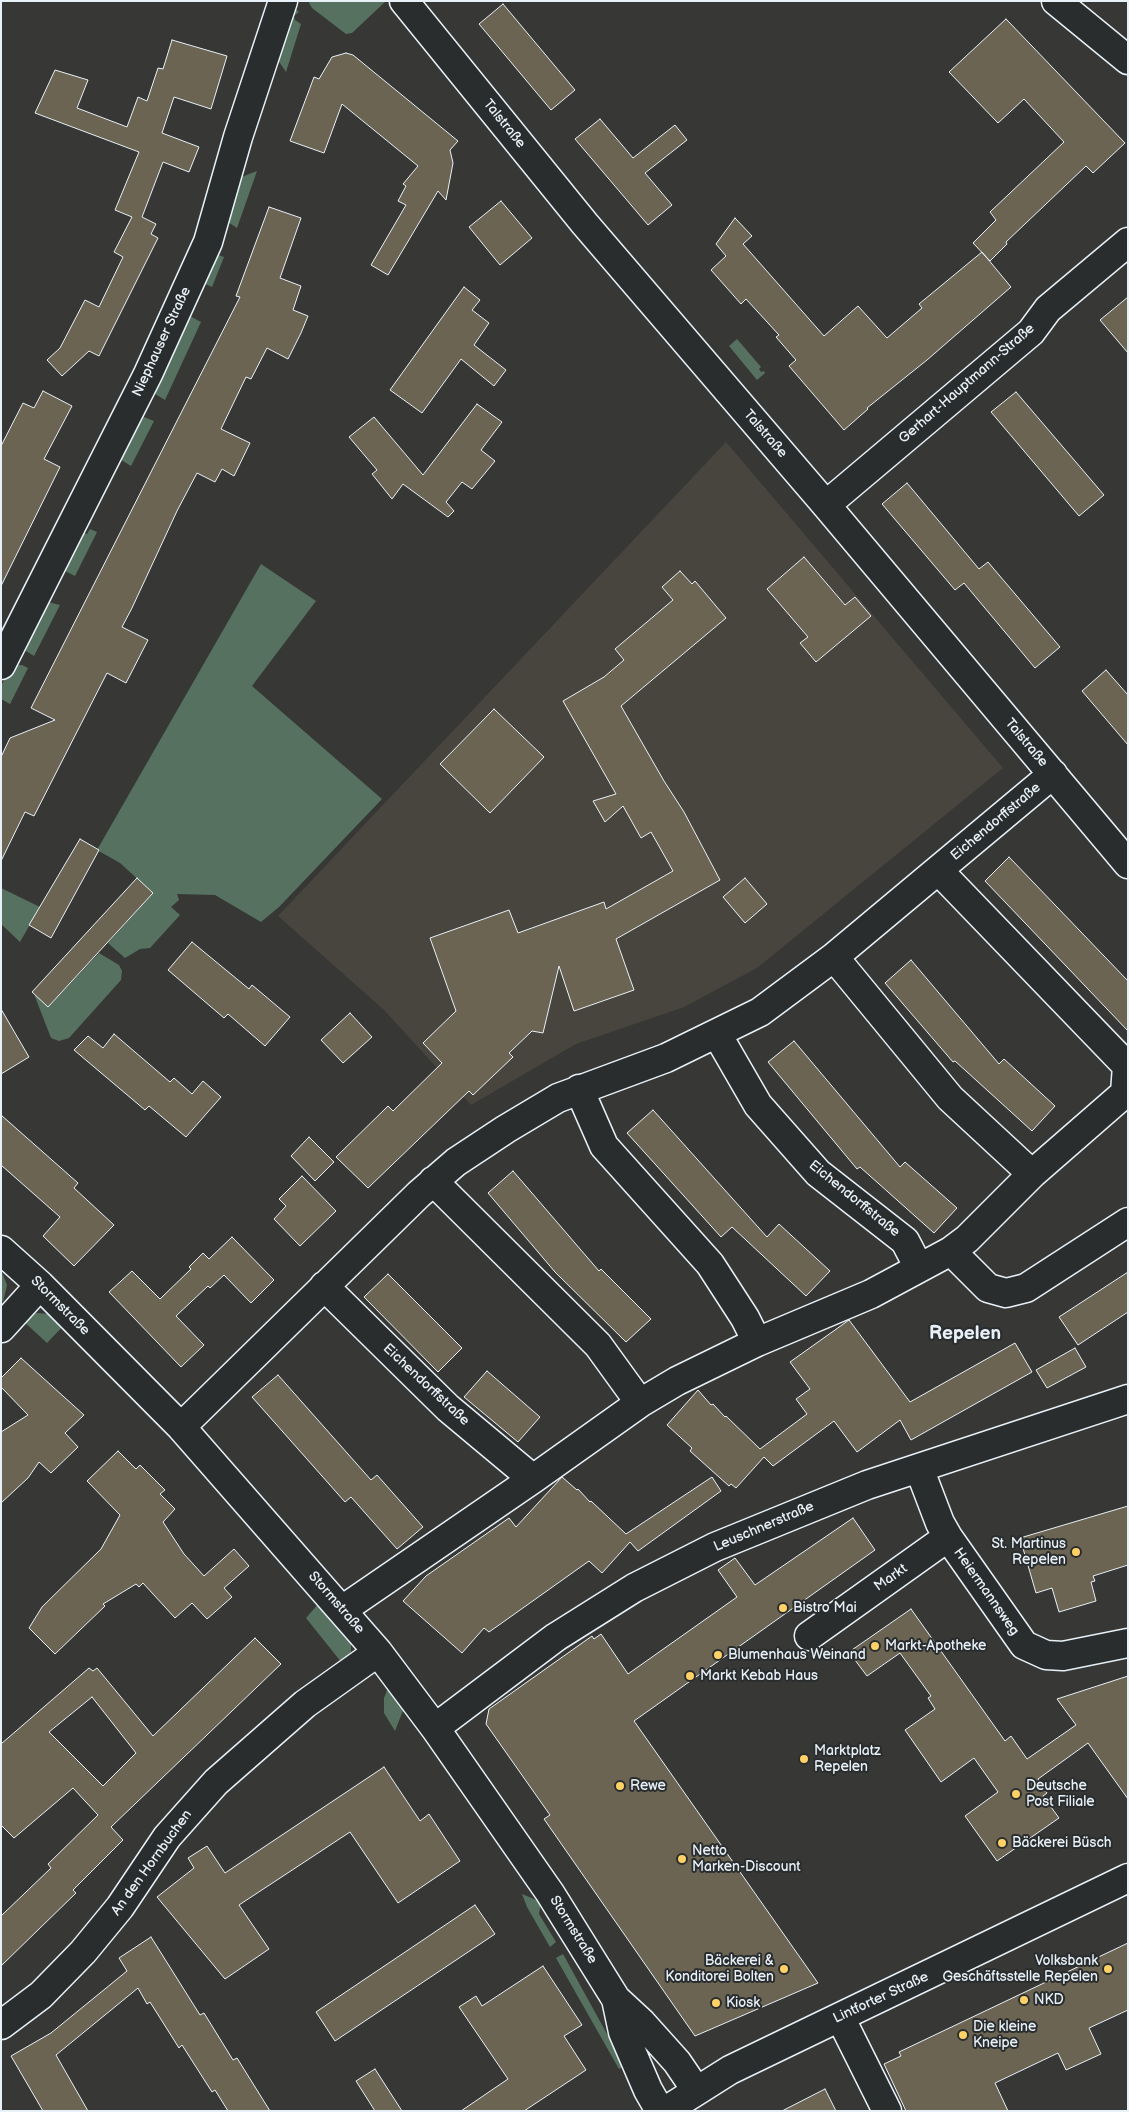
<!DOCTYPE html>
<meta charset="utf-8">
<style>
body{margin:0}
#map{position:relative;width:1129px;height:2112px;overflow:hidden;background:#373835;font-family:"Balsamiq Sans",sans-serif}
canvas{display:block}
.frame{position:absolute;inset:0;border:2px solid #e8f1f8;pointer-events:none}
</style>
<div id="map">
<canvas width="1129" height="2112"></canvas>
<div class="frame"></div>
</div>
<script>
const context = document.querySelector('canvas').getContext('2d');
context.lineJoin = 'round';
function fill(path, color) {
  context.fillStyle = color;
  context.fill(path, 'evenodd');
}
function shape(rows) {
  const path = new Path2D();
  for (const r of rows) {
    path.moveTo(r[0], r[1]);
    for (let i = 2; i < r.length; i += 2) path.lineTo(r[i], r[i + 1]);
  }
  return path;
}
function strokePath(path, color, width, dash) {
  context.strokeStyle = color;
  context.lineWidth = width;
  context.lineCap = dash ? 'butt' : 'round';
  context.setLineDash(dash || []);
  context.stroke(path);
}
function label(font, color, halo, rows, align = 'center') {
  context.font = font + ' "Balsamiq Sans",sans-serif';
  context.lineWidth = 4;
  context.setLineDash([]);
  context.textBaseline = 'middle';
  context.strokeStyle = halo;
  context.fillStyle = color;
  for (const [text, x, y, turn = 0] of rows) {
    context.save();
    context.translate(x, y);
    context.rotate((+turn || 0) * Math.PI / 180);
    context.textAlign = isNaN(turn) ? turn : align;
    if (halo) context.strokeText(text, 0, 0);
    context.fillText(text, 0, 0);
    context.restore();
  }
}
const built = shape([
 [726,442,1003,768,757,968,684,1007,576,1044,471,1105,384,1010,278,916]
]);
const green = shape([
 [308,1,386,1,352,33,346,34,312,8],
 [292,5,299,12,294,16,295,20,301,24,286,72,276,57],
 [257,171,237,228,225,220,239,178],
 [213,253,224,257,212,287,201,282],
 [188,315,201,322,165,400,152,392],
 [737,339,761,367,759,369,761,372,764,371,765,373,757,380,729,346],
 [139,415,154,421,131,466,118,458],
 [90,529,97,532,75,576,61,569,80,532,87,534],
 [261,564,316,601,252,686,382,799,279,907,261,922,215,895,177,894,179,900,171,907,180,915,150,948,140,949,125,958,108,943,153,893,120,863,97,850],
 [44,601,60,605,34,656,26,651,24,647],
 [12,665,22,665,28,668,10,704,1,699,1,686],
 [1,888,40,907,20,942,1,924],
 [99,953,119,965,122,971,121,980,69,1038,59,1041,51,1038,34,994,49,1006],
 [1,1270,7,1285,3,1302,1,1299],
 [36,1313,50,1314,65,1324,47,1343,22,1320],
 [319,1603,351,1642,351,1654,342,1663,306,1618],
 [388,1688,404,1708,395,1731,384,1713,384,1698],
 [522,1894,541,1902,539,1914,556,1942,550,1947,527,1907],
 [563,1954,607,2034,630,2063,619,2069,556,1958]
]);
const building = shape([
 [503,4,575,90,551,110,479,24,503,4],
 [1006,19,1125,143,1093,173,1086,166,1006,242,1007,244,990,261,973,243,996,220,990,212,1064,142,1024,99,998,123,949,72,1006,19],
 [172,40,227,56,211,109,174,97,162,133,199,147,189,172,163,162,142,217,156,224,151,234,158,238,99,356,89,351,62,376,47,360,60,348,85,300,99,307,123,257,114,252,132,217,115,210,139,152,35,113,55,70,88,80,77,108,127,127,138,97,147,101,158,68,163,69,172,40],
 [346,53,353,55,458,141,450,150,453,163,446,200,438,191,388,275,371,265,406,205,398,201,406,186,403,184,418,166,342,104,324,153,290,141,314,77,319,79,332,57,346,53],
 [600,119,633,158,675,125,687,140,645,173,672,205,648,225,575,139,600,119],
 [501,201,532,238,500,265,469,227,501,201],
 [269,207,301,218,280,278,301,286,293,310,308,316,301,333,288,359,267,348,251,379,246,377,221,429,250,443,234,476,222,469,215,482,197,473,177,511,132,608,122,627,148,640,126,683,107,673,34,816,25,812,1,861,1,757,10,738,55,720,31,708,240,297,236,296,269,207],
 [735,218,752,236,743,244,824,336,858,306,887,338,922,308,919,304,982,252,1011,287,927,360,867,408,868,409,844,430,789,366,796,360,776,337,779,335,746,299,741,304,711,270,726,256,716,244,735,218],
 [464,287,480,300,472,310,489,323,474,345,506,370,494,386,461,359,422,413,390,390,464,287],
 [1128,297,1128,353,1100,320,1128,297],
 [43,391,72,406,44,459,60,467,1,586,1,446,23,403,34,408,43,391],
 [1016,392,1104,495,1079,516,991,412,1016,392],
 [477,404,502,422,481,450,495,461,472,489,462,482,446,502,454,511,448,517,403,484,392,499,372,474,377,470,349,437,374,417,423,475,477,404],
 [907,483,979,569,988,562,1060,647,1035,668,964,583,955,590,882,504,907,483],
 [804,557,845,605,855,597,871,616,816,662,800,643,808,637,767,589,804,557],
 [680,571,692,584,695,581,726,618,621,706,664,781,684,812,720,880,616,939,634,990,574,1011,559,966,543,1033,532,1031,509,1053,513,1057,473,1095,469,1091,368,1188,336,1157,388,1106,393,1111,442,1063,423,1043,456,1011,430,938,509,910,518,933,604,902,606,909,673,871,651,832,641,838,623,806,605,822,593,801,616,794,563,701,604,677,624,660,615,649,673,600,662,587,680,571],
 [1106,670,1128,695,1128,745,1082,691,1106,670],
 [494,709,544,757,490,813,440,764,494,709],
 [80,839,99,850,51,938,29,925,80,839],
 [1009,857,1128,981,1128,1031,985,881,1009,857],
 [137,878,153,893,48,1007,32,992,137,878],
 [745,878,767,904,745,923,723,897,745,878],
 [192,942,249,989,252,985,290,1017,265,1046,228,1014,224,1018,168,970,192,942],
 [911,960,999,1064,1004,1059,1055,1106,1032,1131,955,1061,953,1062,885,983,911,960],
 [1,1009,29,1057,1,1074,1,1009],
 [350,1013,372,1037,343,1063,321,1040,350,1013],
 [114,1034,170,1082,174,1078,192,1094,203,1081,221,1097,186,1137,149,1106,145,1110,74,1050,88,1036,103,1048,114,1034],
 [794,1041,900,1167,905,1162,957,1208,934,1233,860,1167,857,1169,768,1062,794,1041],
 [653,1110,767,1237,779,1224,830,1271,806,1296,732,1227,721,1237,627,1133,653,1110],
 [1,1115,78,1183,74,1188,114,1225,74,1266,43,1236,60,1217,1,1165,1,1115],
 [309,1137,334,1162,315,1181,291,1156,309,1137],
 [513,1171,599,1271,601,1269,651,1319,626,1342,555,1272,488,1193,513,1171],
 [302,1176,336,1211,300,1246,274,1219,286,1206,279,1199,302,1176],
 [232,1237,274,1280,251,1303,224,1275,210,1288,208,1286,176,1316,204,1345,181,1367,109,1292,132,1271,160,1299,191,1269,189,1267,203,1253,209,1259,232,1237],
 [1128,1272,1128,1312,1078,1345,1059,1317,1128,1272],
 [388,1274,462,1348,438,1372,364,1297,388,1274],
 [849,1320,910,1402,1015,1343,1032,1372,911,1440,900,1420,857,1452,834,1421,773,1466,764,1457,736,1488,731,1484,729,1486,690,1451,692,1448,667,1425,698,1390,711,1405,713,1404,725,1417,726,1416,760,1449,807,1414,796,1399,810,1389,790,1362,849,1320],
 [1075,1348,1086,1367,1047,1388,1036,1370,1075,1348],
 [21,1358,84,1415,65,1433,78,1447,51,1473,39,1462,28,1478,1,1503,1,1432,28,1415,1,1387,1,1378,21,1358],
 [487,1371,540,1417,518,1442,464,1397,487,1371],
 [278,1375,371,1480,377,1475,423,1527,397,1549,351,1497,345,1502,252,1397,278,1375],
 [118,1451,136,1469,140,1465,165,1490,160,1494,175,1509,163,1522,184,1554,204,1576,234,1549,249,1566,224,1588,232,1597,207,1619,192,1603,175,1618,143,1583,139,1587,136,1584,103,1604,105,1606,55,1654,29,1628,42,1607,101,1549,120,1515,87,1481,118,1451],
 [562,1477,577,1490,578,1489,590,1502,591,1501,626,1534,712,1477,721,1491,638,1551,630,1542,602,1573,589,1561,499,1625,489,1632,484,1628,462,1653,403,1601,426,1576,509,1518,516,1527,562,1477],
 [1128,1506,1128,1565,1093,1576,1095,1581,1091,1582,1096,1601,1059,1612,1052,1588,1036,1593,1020,1538,1128,1506],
 [853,1518,875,1550,634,1721,818,1983,695,2036,544,1819,550,1815,486,1724,489,1709,592,1636,594,1639,601,1634,628,1674,737,1597,718,1570,735,1558,755,1585,853,1518],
 [911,1609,1005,1741,1011,1736,1027,1759,1076,1725,1057,1699,1128,1676,1128,1799,1088,1743,1038,1779,1047,1793,1043,1796,1059,1818,997,1861,965,1816,998,1792,974,1758,941,1782,905,1730,935,1709,928,1698,931,1696,900,1653,867,1676,849,1652,911,1609],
 [255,1638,281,1664,111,1827,123,1840,73,1890,76,1893,1,1966,1,1916,51,1868,48,1864,98,1815,73,1788,14,1838,1,1825,1,1744,89,1668,93,1671,97,1668,153,1736,255,1638],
 [92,1697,136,1753,103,1786,49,1732,92,1697],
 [384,1767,420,1821,429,1814,460,1861,398,1903,350,1832,239,1905,269,1949,225,1979,157,1897,194,1868,188,1858,207,1846,225,1873,384,1767],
 [475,1905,495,1934,335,2041,316,2012,475,1905],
 [151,1937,200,2015,204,2013,233,2060,237,2058,270,2111,228,2111,215,2090,212,2092,182,2045,179,2048,150,2002,147,2004,138,1988,56,2055,88,2111,43,2111,11,2056,51,2033,127,1971,119,1958,151,1937],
 [1128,1943,1128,2010,1089,2028,1101,2054,1066,2070,1058,2053,995,2083,1008,2111,906,2111,884,2064,901,2056,899,2052,1128,1943],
 [543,1966,582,2025,564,2036,586,2070,524,2111,461,2111,508,2079,459,2007,476,1996,482,2006,543,1966],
 [375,2069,402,2111,375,2111,356,2081,375,2069],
 [825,2089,836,2111,782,2111,825,2089]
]);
const minor = shape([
 [404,1,585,224,826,505,1128,864],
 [1056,1,1128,60],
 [826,505,1031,332,1048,309,1128,242],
 [1,665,148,374,208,242,238,137,283,1],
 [834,957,950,1098,1032,1174],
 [717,1034,758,1105,818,1173,905,1241,919,1268],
 [579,1089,604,1146,710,1264,745,1318,757,1342],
 [433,1181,598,1345,640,1403],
 [1,1250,40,1285,181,1427,378,1652,435,1728,550,1893,616,1999,642,2023,677,2062,696,2090],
 [951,1251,988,1288,1006,1293,1026,1288,1128,1222],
 [324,1286,448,1408,533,1479],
 [1,1328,40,1285],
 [181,1427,419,1194,456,1162,506,1129,558,1098,666,1058,760,1012,834,957,1053,774],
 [919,1468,940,1523,948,1537,1024,1645,1046,1655,1063,1656,1128,1643],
 [342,1610,533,1479,640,1403,677,1381,757,1342,871,1294,951,1251,967,1239,1032,1174,1125,1093,1127,1066,939,871],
 [809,1636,948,1537],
 [435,1728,556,1637,634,1588,715,1547,867,1485,1128,1399],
 [616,1999,623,2032,648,2090,660,2111],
 [840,2017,887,2111],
 [1,2025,41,1995,83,1952,120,1907,167,1837,216,1782,305,1704,378,1652],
 [665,2111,730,2070,1128,1878]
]);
const markers = [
 [1076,1552,5,"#ffd166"],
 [783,1608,5,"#ffd166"],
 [875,1646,5,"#ffd166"],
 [718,1655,5,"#ffd166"],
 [690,1676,5,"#ffd166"],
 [804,1759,5,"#ffd166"],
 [620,1786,5,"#ffd166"],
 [1016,1794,5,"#ffd166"],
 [1002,1843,5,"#ffd166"],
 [682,1859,5,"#ffd166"],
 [784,1969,5,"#ffd166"],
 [1108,1969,5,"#ffd166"],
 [1024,2000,5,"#ffd166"],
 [716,2003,5,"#ffd166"],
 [963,2035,5,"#ffd166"]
];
const streetNames = [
 ["Talstraße",504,124,51],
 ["Niephauser Straße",162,342,-65],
 ["Gerhart-Hauptmann-Straße",967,384,-41],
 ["Talstraße",765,434,49],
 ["Talstraße",1026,743,50],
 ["Eichendorffstraße",996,822,-40],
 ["Eichendorffstraße",854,1199,39],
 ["Stormstraße",60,1306,45],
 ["Eichendorffstraße",426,1385,43],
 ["Leuschnerstraße",764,1527,-23],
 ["Markt",891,1578,-35],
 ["Heiermannsweg",986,1592,55],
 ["Stormstraße",336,1603,49],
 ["An den Hornbuchen",152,1863,-54],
 ["Stormstraße",573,1930,58],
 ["Lintforter Straße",881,1998,-25]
];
const poiNames = [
 ["St. Martinus",1066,1544,"right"],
 ["Repelen",1066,1560,"right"],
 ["Bistro Mai",793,1608],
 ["Markt-Apotheke",885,1646],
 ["Blumenhaus Weinand",728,1655],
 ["Markt Kebab Haus",700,1676],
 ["Marktplatz",814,1751],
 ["Repelen",814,1767],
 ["Rewe",630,1786],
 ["Deutsche",1026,1786],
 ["Post Filiale",1026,1802],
 ["Bäckerei Büsch",1012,1843],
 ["Netto",692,1851],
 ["Marken-Discount",692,1867],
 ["Bäckerei &",774,1961,"right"],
 ["Konditorei Bolten",774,1977,"right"],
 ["Volksbank",1098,1961,"right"],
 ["Geschäftsstelle Repelen",1098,1977,"right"],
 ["NKD",1034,2000],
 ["Kiosk",726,2003],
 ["Die kleine",973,2027],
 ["Kneipe",973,2043]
];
const districtNames = [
 ["Repelen",965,1334]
];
fill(built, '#47453e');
fill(green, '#56715f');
fill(building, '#6b6453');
strokePath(building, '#e8f1f8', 1);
strokePath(minor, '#e8f1f8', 31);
strokePath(minor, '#2a2d2e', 28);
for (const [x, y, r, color] of markers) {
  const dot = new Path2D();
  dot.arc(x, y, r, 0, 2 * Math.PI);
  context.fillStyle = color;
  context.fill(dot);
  strokePath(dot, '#2a2d2e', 2);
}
label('14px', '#e8f1f8', '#2a2d2e', streetNames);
label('14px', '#e8f1f8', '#2a2d2e', poiNames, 'left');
label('bold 19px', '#e8f1f8', '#2a2d2e', districtNames);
</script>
